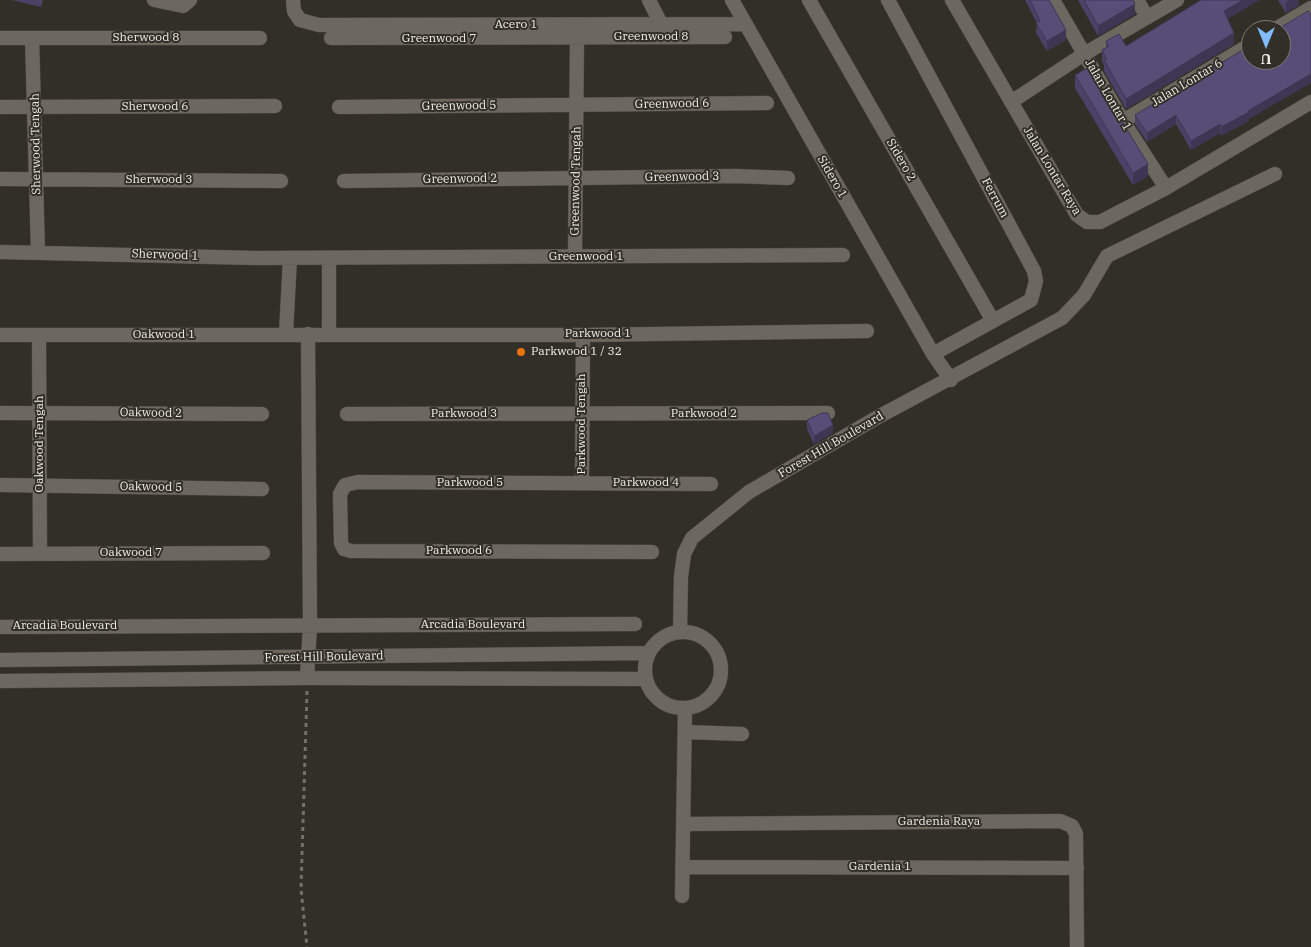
<!DOCTYPE html>
<style>
body{margin:0}
#map{position:relative;width:1311px;height:947px;overflow:hidden;background:#322e28;font-family:"IBM Plex Serif",serif}
canvas{display:block}
.north{position:absolute;left:1241px;top:20px;width:50px;height:50px;box-sizing:border-box;background:#322e28;border:1px solid #7e7a75;border-radius:50%;rotate:180deg;font-size:14px;font-weight:700;line-height:20px;text-align:center;color:#efede8}
.north::after{content:'';display:block;margin:auto;width:18px;height:22px;background:#82bcfa;clip-path:polygon(50% 0,100% 100%,50% 72%,0 100%)}
</style>
<div id="map">
<canvas width="1311" height="947"></canvas>
<div class="north">U</div>
</div>
<script>
const context = document.querySelector('canvas').getContext('2d');
context.lineJoin = 'round';
function shape(rows) {
  const path = new Path2D();
  for (const r of rows) {
    if (r.length === 3) {
      path.moveTo(r[0] + r[2], r[1]);
      path.arc(r[0], r[1], r[2], 0, 2 * Math.PI);
      continue;
    }
    path.moveTo(r[0], r[1]);
    for (let i = 2; i < r.length; i += 2) path.lineTo(r[i], r[i + 1]);
  }
  return path;
}
function strokePath(path, color, width, dash) {
  context.strokeStyle = color;
  context.lineWidth = width;
  context.lineCap = dash ? 'butt' : 'round';
  context.setLineDash(dash || []);
  context.stroke(path);
}
function fill(path, color) {
  context.fillStyle = color;
  context.fill(path, 'evenodd');
}
function label(font, color, halo, rows, align = 'center') {
  context.font = font + ' "IBM Plex Serif",serif';
  context.lineWidth = 4;
  context.setLineDash([]);
  context.textBaseline = 'middle';
  context.strokeStyle = halo;
  context.fillStyle = color;
  for (const [text, x, y, turn = 0] of rows) {
    context.save();
    context.translate(x, y);
    context.rotate((+turn || 0) * Math.PI / 180);
    context.textAlign = isNaN(turn) ? turn : align;
    if (halo) context.strokeText(text, 0, 0);
    context.fillText(text, 0, 0);
    context.restore();
  }
}
const path = shape([
 [307,691,301,889,307,947]
]);
const street = shape([
 [154,0,183,6,190,0],
 [293,0,294,11,300,20,319,25,745,24],
 [649,0,662,26],
 [732,0,933,354,951,380],
 [809,0,993,321],
 [888,0,1034,271,1036,281,1031,300,933,354],
 [952,0,1077,215,1087,222,1100,222,1166,188,1311,102],
 [1053,0,1123,121,1166,188],
 [1137,0,1147,17],
 [1274,30,1311,8],
 [0,38,260,38],
 [32,38,38,251],
 [331,38,725,37],
 [1011,102,1084,54,1177,0],
 [0,107,275,106],
 [339,107,767,103],
 [1123,121,1251,44],
 [0,179,281,181],
 [344,181,735,176,788,178],
 [0,252,256,258,843,255],
 [575,257,577,38],
 [286,334,290,258],
 [329,334,329,258],
 [0,335,583,335,867,331],
 [39,335,40,553],
 [0,413,262,414],
 [347,414,828,413],
 [582,483,583,335],
 [0,485,262,489],
 [652,552,351,551,344,549,341,543,340,494,345,485,358,482,711,484],
 [0,554,263,553],
 [0,627,635,624],
 [683,670,38],
 [680,632,681,577,684,554,692,538,749,492,878,417,1062,318,1084,295,1107,256,1275,174],
 [0,660,648,653],
 [307,678,310,625,308,334],
 [0,681,307,678,645,679],
 [685,732,742,734],
 [683,824,1060,821,1072,826,1076,834,1077,947],
 [682,867,1077,868],
 [682,896,685,708]
]);
const wall = shape([
 [12,0,43,0,41,7],
 [1025,0,1049,0,1066,40,1047,51,1036,33,1037,23],
 [1078,0,1133,0,1135,14,1098,36],
 [1278,0,1299,0,1299,5,1286,13],
 [1228,19,1234,44,1126,109,1104,71,1104,65,1102,61,1102,50,1106,48,1106,41,1126,46],
 [1251,45,1249,121,1221,136,1220,133,1191,150,1176,124,1147,142,1135,124,1135,115],
 [1075,75,1148,176,1133,185,1075,88],
 [807,420,833,433,814,444,807,429]
]);
const shadedWall = shape([
 [1243,0,1260,0,1224,21,1224,11],
 [1290,0,1299,0,1299,5,1286,13,1286,2],
 [1135,4,1135,14,1098,36,1098,26],
 [1066,30,1066,40,1047,51,1047,41],
 [1234,33,1234,44,1126,109,1126,99],
 [1311,74,1311,83,1249,119,1249,121,1221,136,1221,127],
 [1176,115,1176,124,1147,142,1147,133],
 [1220,124,1220,133,1191,150,1191,141],
 [1148,164,1148,176,1133,185,1133,173],
 [833,425,833,433,814,444,814,436]
]);
const building = shape([
 [1030,0,1049,0,1066,30,1047,41,1036,23,1040,21,1030,0],
 [1084,0,1133,0,1135,4,1098,26,1084,0],
 [1201,0,1243,0,1224,11,1234,33,1126,99,1104,60,1107,59,1102,50,1109,46,1106,41,1119,34,1126,46,1201,0],
 [1308,11,1310,14,1311,13,1311,74,1248,111,1249,112,1221,127,1220,124,1191,141,1176,115,1147,133,1135,115,1251,45,1251,60,1281,60,1281,30,1263,30,1268,27,1278,29,1308,11],
 [1089,67,1148,164,1133,173,1075,75,1089,67],
 [822,413,828,413,833,425,814,436,807,420,822,413]
]);
const markers = [
 [521,352,5,"#e8710a"]
];
const streetNames = [
 ["Acero 1",516,25],
 ["Greenwood 8",651,37],
 ["Sherwood 8",146,38],
 ["Greenwood 7",439,39],
 ["Jalan Lontar 6",1187,83,-31],
 ["Jalan Lontar 1",1108,95,60],
 ["Greenwood 6",672,104,-1],
 ["Greenwood 5",459,106,-1],
 ["Sherwood 6",155,107],
 ["Sherwood Tengah",36,144,-91],
 ["Sidero 2",901,160,60],
 ["Jalan Lontar Raya",1052,171,59],
 ["Greenwood 3",682,177,-1],
 ["Sidero 1",832,177,60],
 ["Greenwood 2",460,179,-1],
 ["Sherwood 3",159,180],
 ["Greenwood Tengah",576,181,-89],
 ["Ferrum",995,198,62],
 ["Sherwood 1",165,255,2],
 ["Greenwood 1",586,257],
 ["Parkwood 1",598,334],
 ["Oakwood 1",164,335],
 ["Oakwood 2",151,413,1],
 ["Parkwood 3",464,414],
 ["Parkwood 2",704,414],
 ["Parkwood Tengah",582,424,-90],
 ["Oakwood Tengah",40,444,-90],
 ["Forest Hill Boulevard",831,445,-30],
 ["Parkwood 5",470,483],
 ["Parkwood 4",646,483],
 ["Oakwood 5",151,487,1],
 ["Parkwood 6",459,551],
 ["Oakwood 7",131,553],
 ["Arcadia Boulevard",473,625],
 ["Arcadia Boulevard",65,626],
 ["Forest Hill Boulevard",324,657,-1],
 ["Gardenia Raya",939,822],
 ["Gardenia 1",880,867]
];
const poiNames = [
 ["Parkwood 1 / 32",531,352]
];
strokePath(street, '#4d4a44', 15);
strokePath(path, '#74716b', 3, [4, 4]);
strokePath(street, '#6c6860', 14);
fill(wall, '#4b4367');
fill(shadedWall, '#3d3754');
fill(building, '#574e78');
strokePath(building, '#3d3754', 1);
for (const [x, y, r, color] of markers) {
  const dot = new Path2D();
  dot.arc(x, y, r, 0, 2 * Math.PI);
  context.fillStyle = color;
  context.fill(dot);
  strokePath(dot, '#322e28', 2);
}
label('12px', '#efede8', '#322e28', streetNames);
label('12px', '#efede8', '#322e28', poiNames, 'left');
</script>
